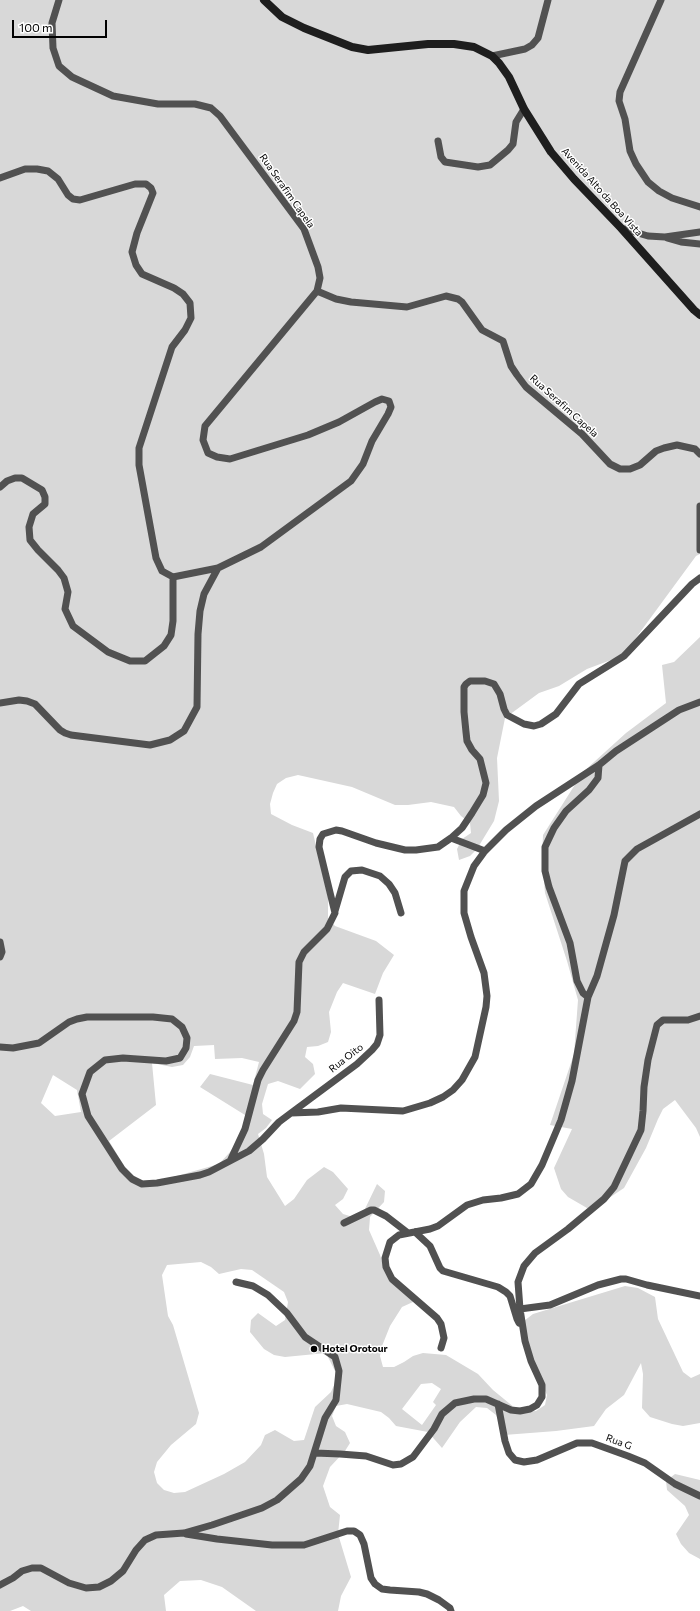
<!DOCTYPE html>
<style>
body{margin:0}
#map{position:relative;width:700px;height:1611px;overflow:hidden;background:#fff;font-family:Commissioner,sans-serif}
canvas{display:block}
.scale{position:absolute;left:12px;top:20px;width:95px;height:18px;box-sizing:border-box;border:2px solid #000;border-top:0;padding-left:5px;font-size:12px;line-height:14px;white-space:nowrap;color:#000;-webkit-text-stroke:3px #fff;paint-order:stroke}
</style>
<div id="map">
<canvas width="700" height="1611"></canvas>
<div class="scale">100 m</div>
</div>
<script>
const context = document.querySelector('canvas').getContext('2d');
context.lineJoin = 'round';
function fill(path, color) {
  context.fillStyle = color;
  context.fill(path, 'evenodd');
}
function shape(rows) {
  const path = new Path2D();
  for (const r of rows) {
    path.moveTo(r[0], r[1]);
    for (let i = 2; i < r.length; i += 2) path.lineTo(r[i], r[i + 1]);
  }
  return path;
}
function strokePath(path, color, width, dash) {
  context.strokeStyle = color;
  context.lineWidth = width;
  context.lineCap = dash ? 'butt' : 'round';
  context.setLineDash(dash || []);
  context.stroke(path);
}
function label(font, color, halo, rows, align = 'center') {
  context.font = font + ' Commissioner,sans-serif';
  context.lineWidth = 3;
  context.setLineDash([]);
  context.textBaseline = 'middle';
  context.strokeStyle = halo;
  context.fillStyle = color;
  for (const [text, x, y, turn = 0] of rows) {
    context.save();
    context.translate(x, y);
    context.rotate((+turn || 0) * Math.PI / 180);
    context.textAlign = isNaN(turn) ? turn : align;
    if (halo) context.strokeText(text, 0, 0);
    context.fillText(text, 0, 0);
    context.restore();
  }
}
const green = shape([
 [0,0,700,0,700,554,696,556,627,650,619,657,587,669,559,686,539,693,505,718,497,758,499,801,494,821,477,849,470,856,459,860,457,849,462,839,471,833,470,823,461,816,454,807,431,802,408,805,395,805,352,787,298,775,286,778,277,784,273,793,270,804,271,814,292,825,313,833,328,897,328,918,335,926,376,941,394,955,383,973,375,994,343,983,337,992,329,1012,331,1032,328,1042,318,1046,307,1047,305,1057,313,1064,315,1074,300,1089,278,1081,268,1084,262,1104,263,1114,272,1120,266,1128,258,1134,264,1154,267,1177,285,1206,294,1199,307,1180,324,1167,333,1172,348,1189,343,1199,335,1205,343,1214,353,1217,363,1213,377,1184,385,1191,384,1202,370,1217,369,1230,380,1255,383,1265,413,1302,402,1307,390,1326,382,1346,380,1356,383,1367,394,1367,404,1362,413,1356,423,1353,446,1355,478,1374,493,1390,515,1408,525,1412,536,1411,545,1405,547,1395,528,1354,524,1321,533,1314,625,1286,638,1288,655,1297,658,1319,683,1372,691,1378,700,1374,700,1423,683,1426,672,1424,650,1417,642,1408,643,1374,641,1363,624,1395,606,1409,594,1426,556,1431,504,1435,501,1425,496,1415,487,1408,476,1407,460,1422,442,1448,428,1432,396,1426,389,1418,381,1412,347,1404,336,1406,332,1416,336,1426,345,1432,350,1443,345,1451,330,1467,323,1486,330,1507,340,1515,338,1534,351,1577,341,1596,338,1611,256,1611,222,1587,201,1580,180,1581,164,1595,166,1611,31,1611,23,1606,10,1611,0,1611],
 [214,1045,215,1059,242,1058,259,1062,253,1085,210,1074,200,1087,245,1115,245,1120,237,1142,230,1152,219,1164,152,1183,136,1180,128,1172,109,1141,156,1105,152,1063,172,1067,183,1065,190,1057,194,1046],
 [53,1075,77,1090,81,1112,55,1116,41,1103],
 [201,1262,211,1267,219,1274,241,1269,252,1270,284,1292,288,1302,285,1320,276,1326,258,1313,251,1320,250,1332,264,1349,274,1355,285,1357,326,1353,335,1371,335,1383,331,1392,315,1407,304,1440,294,1441,275,1430,265,1435,261,1445,245,1462,224,1474,185,1492,174,1493,164,1490,157,1483,154,1472,157,1462,171,1445,196,1424,199,1413,173,1325,168,1316,162,1275,167,1265],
 [432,1383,441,1389,433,1402,436,1405,422,1425,402,1409,421,1384],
 [700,637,700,1137,696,1128,675,1100,663,1109,658,1119,646,1148,624,1188,597,1206,587,1208,568,1197,561,1189,554,1168,572,1129,550,1125,574,1054,578,1000,567,961,545,893,542,858,543,835,583,772,626,733,666,703,662,665,674,662],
 [675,1474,700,1480,700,1559,689,1553,681,1544,676,1534,689,1515,685,1506,667,1490,666,1481]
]);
const street = shape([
 [661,0,620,92,619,101,625,119,630,151,636,164,648,182,659,191,672,198,700,207],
 [492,56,525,49,532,45,538,38,548,0],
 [438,141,441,157,445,162,478,167,490,165,508,150,513,144,516,122,524,109],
 [0,178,25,169,37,169,48,171,58,179,68,195,73,199,80,200,135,184,146,184,151,188,153,193,137,233,132,252,136,265,142,274,174,288,183,294,190,303,191,318,185,330,172,347,139,448,139,465,156,558,162,571,173,577,218,568,261,547,351,481,363,464,372,441,388,414,391,407,389,401,382,399,375,402,339,422,308,435,230,459,217,457,208,453,203,440,205,426,317,291,320,278,318,267,304,229,220,116,211,108,195,104,158,104,113,96,72,77,59,66,53,48,52,23,59,0],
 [621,228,648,236,665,237,700,232],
 [667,238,681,242,700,244],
 [317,291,336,299,351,302,407,307,446,296,458,299,462,302,482,330,503,341,511,366,517,375,526,387,582,434,610,464,620,469,630,469,640,465,656,451,664,448,677,445,695,449,700,454],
 [0,487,7,481,15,478,22,478,42,490,45,497,45,504,33,514,29,527,30,540,38,550,58,570,64,578,68,592,65,609,73,626,108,652,130,661,145,661,164,646,171,635,173,621,173,577],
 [700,506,700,550],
 [0,703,19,700,27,701,35,704,60,730,65,733,71,735,150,745,170,740,184,731,197,707,198,634,200,611,204,594,218,568],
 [451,838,485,851],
 [335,911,345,877,351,871,362,870,380,876,389,884,395,893,401,913],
 [0,942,2,952,0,957],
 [588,997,583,993,577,981,570,943,549,887,545,871,545,847,554,828,566,811,589,790,598,778,599,765],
 [0,1047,13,1048,39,1043,69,1022,77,1019,87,1017,153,1017,172,1019,182,1027,187,1038,186,1048,180,1058,166,1061,123,1058,105,1060,90,1072,82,1094,88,1116,122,1169,132,1179,142,1184,157,1183,200,1175,209,1172,249,1151,263,1139,279,1122,291,1113,318,1112,341,1108,403,1111,430,1103,443,1097,453,1090,462,1080,475,1057,486,1007,487,996,484,973,471,937,464,913,464,891,474,866,485,851,506,830,536,806,599,765,616,751,679,710,700,702],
 [291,1113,357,1064,372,1050,377,1044,380,1035,379,1000],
 [231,1159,245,1129,258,1080,263,1070,294,1021,297,1012,299,962,304,952,327,929,335,913,319,847,320,839,323,834,336,830,342,831,376,843,405,850,416,850,438,847,451,838,462,828,472,813,483,795,486,783,480,759,472,750,467,741,466,732,464,712,464,687,466,684,470,681,485,681,494,684,500,694,504,709,507,715,524,724,534,726,541,724,556,714,579,684,624,656,692,584,700,578],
 [344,1223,371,1210,374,1210,386,1216,408,1233],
 [415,1232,430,1246,440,1268,443,1271,498,1287,506,1292,510,1296,517,1319,519,1323],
 [520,1309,550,1305,598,1285,621,1279,626,1279,647,1285,700,1296],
 [441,1348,444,1338,441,1324,437,1318,392,1279,386,1267,385,1258,390,1242,399,1235,430,1229,438,1226,467,1205,483,1200,501,1198,518,1194,531,1184,542,1165,561,1120,572,1081,588,997,597,976,614,915,625,861,637,849,700,814],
 [498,1404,505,1441,509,1453,515,1460,524,1462,537,1460,577,1443,592,1443,628,1456,645,1463,675,1484,700,1496],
 [315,1453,340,1454,366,1456,393,1465,401,1464,413,1457,434,1429,442,1414,455,1403,474,1399,486,1399,511,1410,520,1411,530,1409,537,1405,542,1397,542,1385,531,1361,525,1341,520,1309,518,1282,524,1266,535,1253,568,1229,604,1199,614,1187,641,1130,643,1111,644,1087,648,1060,657,1025,663,1020,688,1020,700,1016],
 [186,1534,217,1539,272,1545,304,1545,347,1531,354,1531,360,1535,364,1544,371,1578,375,1584,382,1589,390,1590,419,1592,427,1594,439,1600,450,1608,451,1611],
 [0,1585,13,1578,22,1571,32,1568,41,1568,69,1583,86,1588,99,1587,111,1581,123,1571,136,1550,145,1540,156,1535,184,1533,212,1525,262,1508,277,1500,301,1479,310,1466,325,1418,336,1400,339,1371,335,1357,305,1337,287,1313,268,1295,253,1286,236,1282]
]);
const secondary = shape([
 [264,0,282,17,304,28,352,47,368,50,428,44,454,44,474,47,492,56,499,63,509,77,524,109,551,152,574,179,621,228,694,310,700,315]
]);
const markers = [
 [314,1349,4,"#000"]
];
const streetNames = [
 ["Rua Serafim Capela",287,191,55],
 ["Avenida Alto da Boa Vista",602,192,48],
 ["Rua Serafim Capela",564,406,42],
 ["Rua Oito",346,1058,-38],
 ["Rua G",619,1442,20]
];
const poiNames = [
 ["Hotel Orotour",322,1349]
];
fill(green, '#d8d8d8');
strokePath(street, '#515151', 7);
strokePath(secondary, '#1e1e1e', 8);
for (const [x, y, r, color] of markers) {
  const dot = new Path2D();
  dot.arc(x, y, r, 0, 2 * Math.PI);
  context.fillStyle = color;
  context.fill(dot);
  strokePath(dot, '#fff', 1.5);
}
label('10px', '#000', '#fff', streetNames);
label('bold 10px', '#000', '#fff', poiNames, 'left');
</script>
